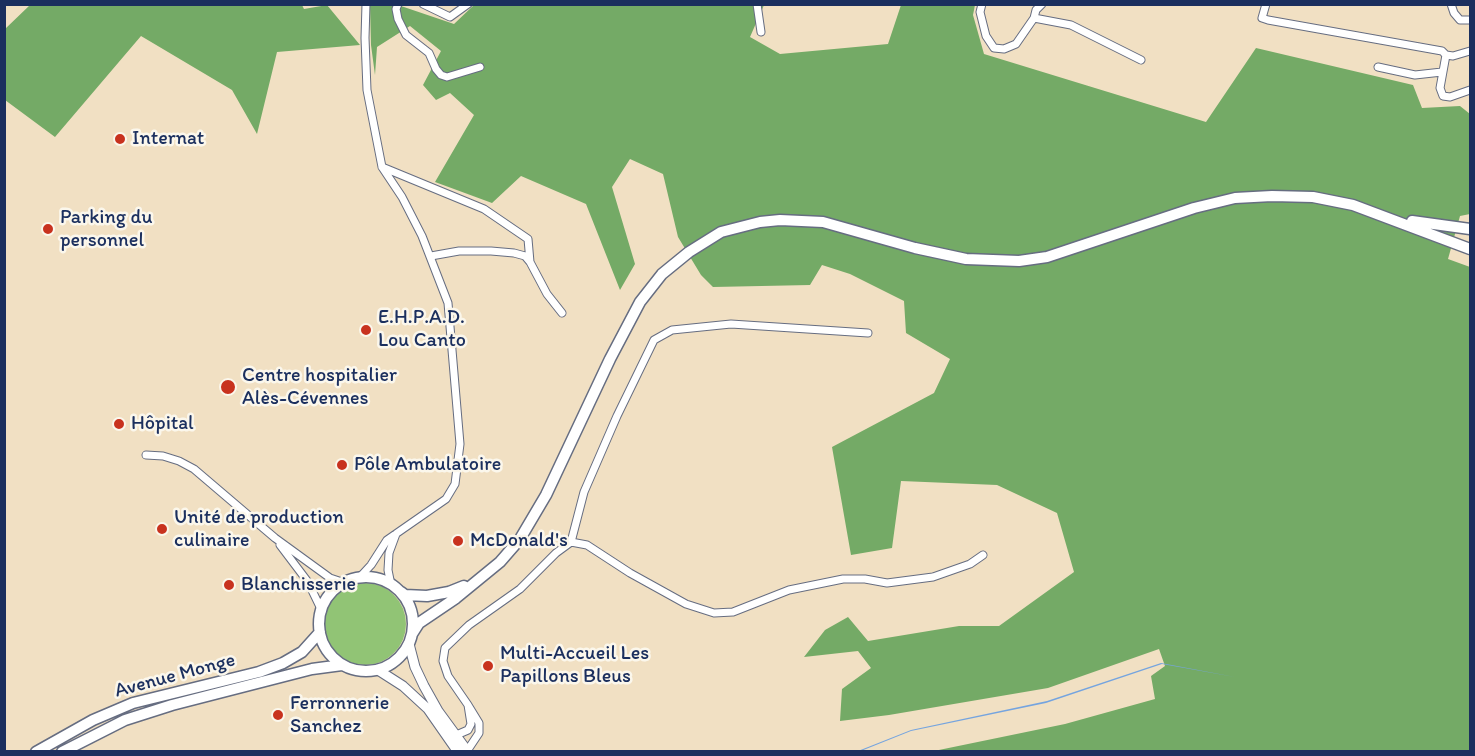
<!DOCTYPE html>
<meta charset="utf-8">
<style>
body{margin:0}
#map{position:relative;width:1475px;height:756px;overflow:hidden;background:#f1e0c3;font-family:Itim,sans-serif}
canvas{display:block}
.frame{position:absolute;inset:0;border:6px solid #1b2f5e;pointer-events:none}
</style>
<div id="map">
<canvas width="1475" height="756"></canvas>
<div class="frame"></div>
</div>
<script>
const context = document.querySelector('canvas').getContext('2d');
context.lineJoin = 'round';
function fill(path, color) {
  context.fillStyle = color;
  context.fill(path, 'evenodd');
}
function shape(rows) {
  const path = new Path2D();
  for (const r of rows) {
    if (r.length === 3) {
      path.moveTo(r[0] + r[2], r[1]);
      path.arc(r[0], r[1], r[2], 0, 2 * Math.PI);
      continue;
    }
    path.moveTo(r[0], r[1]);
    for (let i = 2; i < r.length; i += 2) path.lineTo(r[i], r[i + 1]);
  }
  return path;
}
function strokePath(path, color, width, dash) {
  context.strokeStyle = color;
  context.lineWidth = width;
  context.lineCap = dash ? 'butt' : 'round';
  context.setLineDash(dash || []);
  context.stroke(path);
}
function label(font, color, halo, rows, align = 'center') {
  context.font = font + ' Itim,sans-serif';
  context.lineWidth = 5;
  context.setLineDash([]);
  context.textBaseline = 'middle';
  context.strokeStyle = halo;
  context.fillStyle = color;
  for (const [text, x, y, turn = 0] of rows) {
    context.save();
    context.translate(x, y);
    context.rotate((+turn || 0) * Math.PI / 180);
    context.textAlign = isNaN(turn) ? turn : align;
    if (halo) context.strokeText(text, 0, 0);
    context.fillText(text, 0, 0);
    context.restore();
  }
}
const green = shape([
 [365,624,41]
]);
const forest = shape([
 [302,5,304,9,327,5,360,45,277,52,257,134,232,90,141,36,55,137,5,100,5,29,30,5],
 [370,5,398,5,454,24,474,5,764,5,750,37,780,54,888,44,901,5,975,5,973,15,984,54,1206,122,1256,48,1413,85,1422,108,1460,106,1470,114,1470,214,1460,216,1448,259,1470,267,1470,751,934,751,1065,724,1155,699,1151,676,1165,666,1159,649,1048,688,889,715,840,721,842,689,871,668,858,651,804,657,825,630,848,617,868,641,959,626,999,626,1074,572,1057,513,997,485,901,481,892,548,851,555,832,447,934,393,950,359,906,333,904,301,850,274,822,265,810,285,713,287,701,275,678,237,663,174,630,159,612,187,635,264,620,290,586,204,521,176,492,203,435,182,474,115,450,93,436,100,423,85,441,51,410,26,377,47,375,75,371,45]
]);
const water = shape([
 [1161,663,1235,677,1162,664,1046,703,911,731,861,751,858,751,911,730,1047,701]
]);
const street = shape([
 [398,4,396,9,398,19,406,35,429,53,436,69,441,75,447,77,480,67],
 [423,4,450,17,468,4],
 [757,4,761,32],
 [982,4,980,12,986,36,994,48,1004,49,1016,44,1034,18,1036,10,1042,4],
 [1266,4,1262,18,1268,20,1442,51,1446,55,1453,56,1470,51],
 [1451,4,1454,13,1460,20,1470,20],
 [1034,18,1071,25,1141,60],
 [1446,55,1440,88,1443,96,1450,97,1470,90],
 [1378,67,1415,75,1442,72],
 [382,167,484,209,528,239,530,262,547,294,562,313],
 [431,256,459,251,491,251,514,253,525,256,530,262],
 [146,455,163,456,179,461,194,469,275,538,330,578,345,583],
 [571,542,584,492,617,416,654,340,672,330,731,324,868,333],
 [280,545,308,582,322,611],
 [359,578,371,565,387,540,446,499,455,484,460,444,448,303,422,236,402,197,382,167,367,90,365,38,366,4],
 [391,585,388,570,389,553,396,534],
 [468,705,448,676,443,661,445,648,469,625,520,589,556,553,571,542,587,545,630,573,686,604,714,613,733,612,789,590,843,579,865,579,887,583,933,577,970,564,983,555],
 [454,736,468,730,471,724,468,705,479,723,479,733,467,751]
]);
const secondary = shape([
 [409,644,415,667,424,686,438,711,468,752],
 [378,670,403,686,428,709,458,752]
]);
const primary = shape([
 [1412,221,1470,229],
 [366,624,47],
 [401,592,405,595,427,596,449,592,464,586],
 [412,634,419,623,456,598,500,562,520,539,546,495,610,359,640,302,662,274,689,252,721,232,760,222,780,220,823,222,915,248,966,259,1019,261,1047,257,1194,208,1235,198,1272,196,1313,197,1353,205,1470,249],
 [36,752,93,720,133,703,259,672,283,663,302,652,320,632],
 [62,752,125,720,172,705,312,669,342,665]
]);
const markers = [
 [120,139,6,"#c8321e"],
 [48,229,6,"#c8321e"],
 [366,330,6,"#c8321e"],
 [228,387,8,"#c8321e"],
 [119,424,6,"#c8321e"],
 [342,465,6,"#c8321e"],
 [162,529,6,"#c8321e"],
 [458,541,6,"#c8321e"],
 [229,585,6,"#c8321e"],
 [488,666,6,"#c8321e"],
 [278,715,6,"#c8321e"]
];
const poiNames = [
 ["Internat",132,139],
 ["Parking du",60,218],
 ["personnel",60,241],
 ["E.H.P.A.D.",378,318],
 ["Lou Canto",378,341],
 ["Centre hospitalier",242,376],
 ["Alès-Cévennes",242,399],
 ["Hôpital",131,424],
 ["Pôle Ambulatoire",354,465],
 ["Unité de production",174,518],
 ["culinaire",174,541],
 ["McDonald's",470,541],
 ["Blanchisserie",241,585],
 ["Multi-Accueil Les",500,654],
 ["Papillons Bleus",500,677],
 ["Ferronnerie",290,704],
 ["Sanchez",290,727]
];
const streetNames = [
 ["Avenue Monge",175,676,-15]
];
fill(green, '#91c475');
fill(forest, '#74aa66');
fill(water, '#75a4df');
strokePath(street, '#666d81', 9);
strokePath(secondary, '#666d81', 11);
strokePath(primary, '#666d81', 13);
strokePath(street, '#fff', 7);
strokePath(secondary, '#fff', 9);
strokePath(primary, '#fff', 10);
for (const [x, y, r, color] of markers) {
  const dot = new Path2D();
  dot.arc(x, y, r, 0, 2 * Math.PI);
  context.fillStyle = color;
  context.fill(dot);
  strokePath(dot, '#fbf7ec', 2);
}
label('20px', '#1b2f5e', '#fbf7ec', poiNames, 'left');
label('20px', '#1b2f5e', '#fbf7ec', streetNames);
</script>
